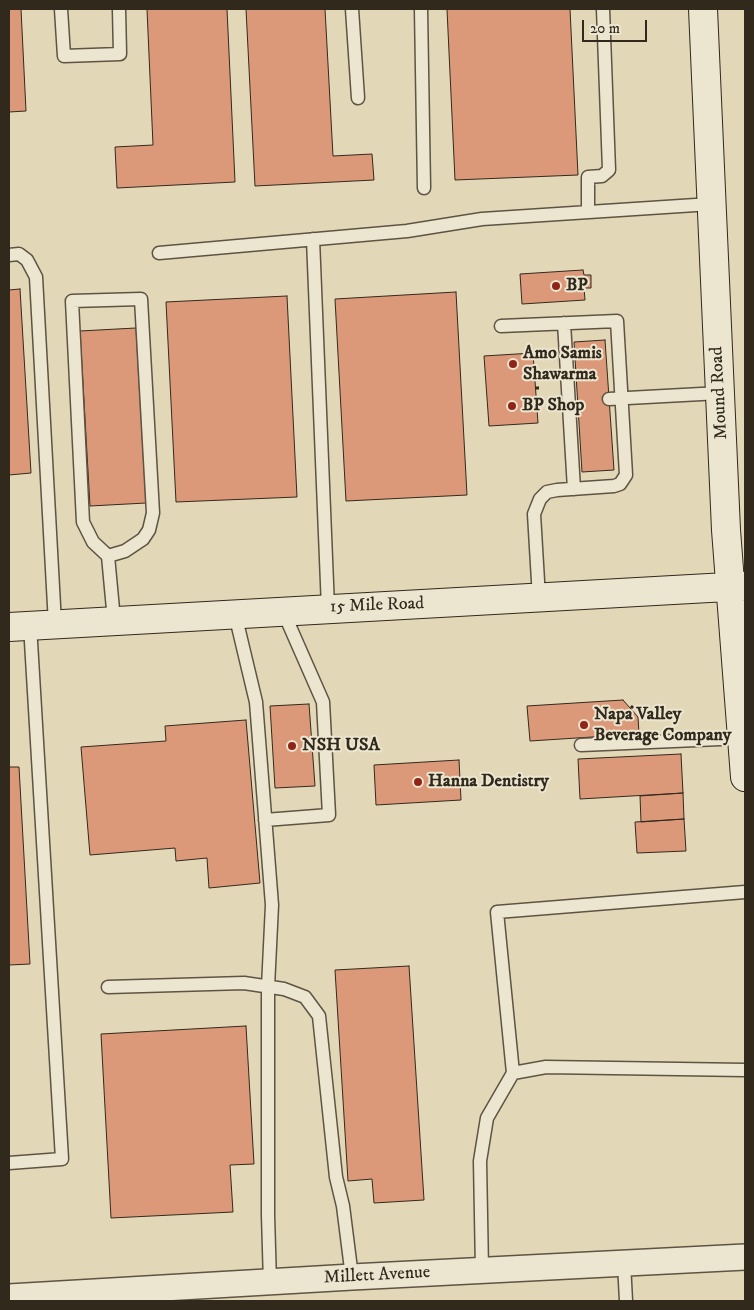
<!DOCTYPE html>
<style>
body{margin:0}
#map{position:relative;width:754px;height:1310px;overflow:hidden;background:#e2d7b6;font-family:"IM FELL DW Pica",serif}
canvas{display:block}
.frame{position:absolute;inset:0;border:10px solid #32291d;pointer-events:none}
.scale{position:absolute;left:582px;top:20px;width:65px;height:22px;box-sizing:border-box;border:2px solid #32291d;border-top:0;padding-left:6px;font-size:15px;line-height:18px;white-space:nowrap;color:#32291d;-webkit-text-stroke:4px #ece5d0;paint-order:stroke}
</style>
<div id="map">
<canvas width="754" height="1310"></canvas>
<div class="frame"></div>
<div class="scale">20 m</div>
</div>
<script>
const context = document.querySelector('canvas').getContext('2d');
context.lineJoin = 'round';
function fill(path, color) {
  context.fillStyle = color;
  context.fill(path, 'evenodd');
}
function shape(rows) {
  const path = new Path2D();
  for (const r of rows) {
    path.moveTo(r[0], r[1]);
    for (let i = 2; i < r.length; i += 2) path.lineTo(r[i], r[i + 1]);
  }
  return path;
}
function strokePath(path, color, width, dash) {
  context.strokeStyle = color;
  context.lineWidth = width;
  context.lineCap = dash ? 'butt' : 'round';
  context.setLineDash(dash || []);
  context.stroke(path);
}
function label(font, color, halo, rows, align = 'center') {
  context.font = font + ' "IM FELL DW Pica",serif';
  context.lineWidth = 4;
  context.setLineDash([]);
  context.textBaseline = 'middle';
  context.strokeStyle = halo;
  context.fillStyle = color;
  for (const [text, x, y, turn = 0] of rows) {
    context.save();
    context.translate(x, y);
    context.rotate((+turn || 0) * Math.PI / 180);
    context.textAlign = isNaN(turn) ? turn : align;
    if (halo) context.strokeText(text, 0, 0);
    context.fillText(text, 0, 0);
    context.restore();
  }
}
const building = shape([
 [9,9,21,9,26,111,9,112,9,9],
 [147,9,227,9,235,182,117,188,115,147,153,145,147,9],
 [246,9,325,9,333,156,372,154,374,180,255,186,246,9],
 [447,9,570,9,578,175,455,180,447,9],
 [583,270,584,275,591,275,591,288,584,288,585,300,522,304,520,274,583,270],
 [20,289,31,473,9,475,9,290,20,289],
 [456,292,467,495,346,501,335,299,456,292],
 [287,296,297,497,176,502,166,302,287,296],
 [136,328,146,503,90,506,80,331,136,328],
 [605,340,614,470,582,472,574,342,605,340],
 [533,353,538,423,489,426,484,356,533,353],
 [623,700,638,717,639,734,530,741,527,706,623,700],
 [309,704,315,786,275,788,270,706,309,704],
 [246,720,260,883,209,888,207,858,176,861,175,848,90,855,81,747,166,741,165,726,246,720],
 [681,754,683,793,580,799,578,759,681,754],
 [459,760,461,800,376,805,374,765,459,760],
 [9,767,19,767,30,964,9,965,9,767],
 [683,793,684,819,641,822,640,796,683,793],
 [684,819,686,851,637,853,635,822,684,819],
 [409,966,424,1200,374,1203,372,1179,348,1181,335,970,409,966],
 [246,1026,254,1164,230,1165,233,1212,111,1218,101,1034,246,1026]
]);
const path = shape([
 [535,388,540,388],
 [631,708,633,706]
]);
const service = shape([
 [61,9,64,56,120,54,119,9],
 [352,9,358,98],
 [421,9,424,188],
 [588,212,588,177,602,176,609,170,603,9],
 [313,239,328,608],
 [159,253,407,231,482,219,711,204],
 [9,255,19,254,27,260,36,277,55,624],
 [564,323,574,489],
 [501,326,617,321,626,475,620,484,614,486,557,490,547,492,540,499,534,514,539,598],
 [609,399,720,393],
 [108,556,93,542,83,522,72,301,141,299,153,513,149,530,143,539,125,551,108,556,114,620],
 [235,614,256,702,272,905,268,987,268,1215,270,1283],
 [581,745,743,738],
 [265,820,329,815,323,702,283,611],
 [108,987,244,983,284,989,305,997,319,1016,336,1177,343,1206,352,1277],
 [513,1073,546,1067,745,1070],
 [9,1163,62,1159,30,625],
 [624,1263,626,1301],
 [482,1270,480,1161,487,1118,513,1073,497,912,745,892]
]);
const minor = shape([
 [9,1297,352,1277,745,1257]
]);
const secondary = shape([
 [703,9,726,530,745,777],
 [9,627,745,586]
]);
const markers = [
 [556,286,5,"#8f2418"],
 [513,364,5,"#8f2418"],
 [512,406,5,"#8f2418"],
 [584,725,5,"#8f2418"],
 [292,746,5,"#8f2418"],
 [418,782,5,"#8f2418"]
];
const poiNames = [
 ["BP",566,286],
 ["Amo Samis",523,354],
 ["Shawarma",523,375],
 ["BP Shop",522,406],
 ["Napa Valley",594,715],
 ["Beverage Company",594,736],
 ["NSH USA",302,746],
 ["Hanna Dentistry",428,782]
];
const streetNames = [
 ["Mound Road",720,393,-93],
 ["15 Mile Road",377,606,-2],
 ["Millett Avenue",377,1276,-3]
];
fill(building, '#dc997a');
strokePath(building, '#32291d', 1);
strokePath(service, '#5e5443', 15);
strokePath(minor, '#5e5443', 28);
strokePath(secondary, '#32291d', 30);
strokePath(path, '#32291d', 3, [4, 2.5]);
strokePath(service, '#ece5d0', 12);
strokePath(minor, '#ece5d0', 25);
strokePath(secondary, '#ece5d0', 28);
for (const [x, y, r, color] of markers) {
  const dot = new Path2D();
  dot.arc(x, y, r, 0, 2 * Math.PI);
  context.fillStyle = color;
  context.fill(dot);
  strokePath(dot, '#ece5d0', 2);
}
label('bold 18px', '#32291d', '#ece5d0', poiNames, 'left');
label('18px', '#32291d', '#ece5d0', streetNames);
</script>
